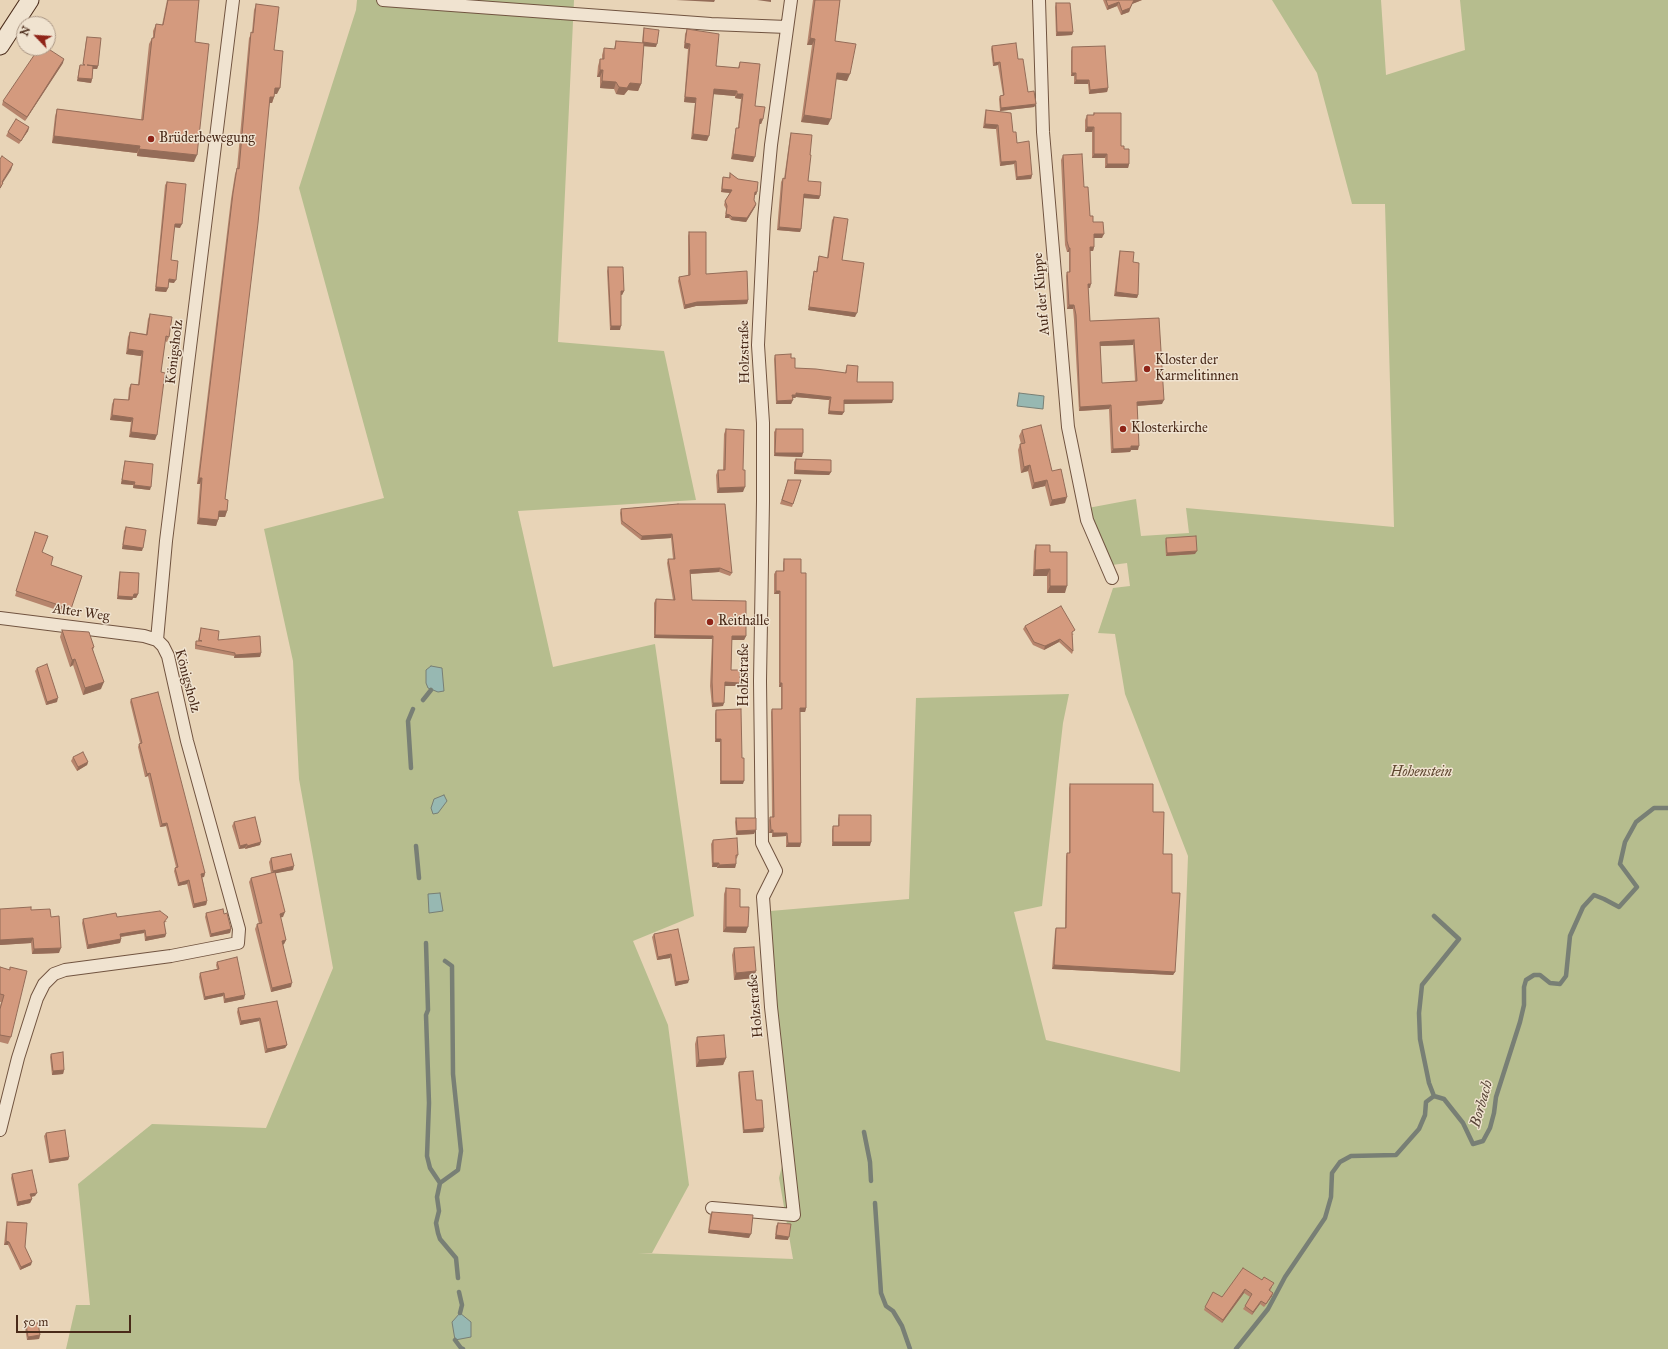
<!DOCTYPE html>
<meta charset="utf-8">
<style>
body{margin:0}
#map{position:relative;width:1668px;height:1349px;overflow:hidden;background:#e8d4b7;font-family:"IM FELL Great Primer",serif}
canvas{display:block}
.north{position:absolute;left:16px;top:16px;width:40px;height:40px;box-sizing:border-box;background:#f0e3d0;border:1px solid #ad9987;border-radius:50%;rotate:295deg;font-size:11px;font-weight:700;line-height:16px;text-align:center;color:#492a19}
.north::after{content:'';display:block;margin:auto;width:14px;height:18px;background:#8f2418;clip-path:polygon(50% 0,100% 100%,50% 72%,0 100%)}
.scale{position:absolute;left:16px;top:1315px;width:115px;height:18px;box-sizing:border-box;border:2px solid #492a19;border-top:0;padding-left:5px;font-size:12px;line-height:14px;white-space:nowrap;color:#492a19;-webkit-text-stroke:3px #f0e3d0;paint-order:stroke}
</style>
<div id="map">
<canvas width="1668" height="1349"></canvas>
<div class="north">N</div>
<div class="scale">50 m</div>
</div>
<script>
const context = document.querySelector('canvas').getContext('2d');
context.lineJoin = 'round';
function fill(path, color) {
  context.fillStyle = color;
  context.fill(path, 'evenodd');
}
function shape(rows) {
  const path = new Path2D();
  for (const r of rows) {
    path.moveTo(r[0], r[1]);
    for (let i = 2; i < r.length; i += 2) path.lineTo(r[i], r[i + 1]);
  }
  return path;
}
function strokePath(path, color, width, dash) {
  context.strokeStyle = color;
  context.lineWidth = width;
  context.lineCap = dash ? 'butt' : 'round';
  context.setLineDash(dash || []);
  context.stroke(path);
}
function label(font, color, halo, rows, align = 'center') {
  context.font = font + ' "IM FELL Great Primer",serif';
  context.lineWidth = 3;
  context.setLineDash([]);
  context.textBaseline = 'middle';
  context.strokeStyle = halo;
  context.fillStyle = color;
  for (const [text, x, y, turn = 0] of rows) {
    context.save();
    context.translate(x, y);
    context.rotate((+turn || 0) * Math.PI / 180);
    context.textAlign = isNaN(turn) ? turn : align;
    if (halo) context.strokeText(text, 0, 0);
    context.fillText(text, 0, 0);
    context.restore();
  }
}
const green = shape([
 [357,0,574,0,558,342,664,351,696,500,518,511,553,667,655,644,694,916,633,941,668,1025,689,1185,652,1253,638,1253,793,1259,779,1178,789,1138,759,912,909,899,916,698,1069,694,1063,723,1042,906,1014,912,1046,1040,1180,1072,1188,856,1125,694,1115,634,1098,633,1113,588,1130,586,1127,563,1112,565,1088,508,1136,499,1141,536,1189,533,1186,508,1394,527,1385,204,1352,204,1317,73,1272,0,1381,0,1386,75,1465,50,1460,0,1668,0,1668,1349,66,1349,76,1305,90,1305,78,1184,152,1124,266,1128,333,968,299,779,293,661,264,529,384,498,299,188,356,10]
]);
const water = shape([
 [1019,393,1044,396,1043,409,1017,406,1019,393],
 [431,666,442,668,444,691,438,692,428,688,426,683,426,670,431,666],
 [444,795,447,801,438,813,433,814,431,808,434,799,444,795],
 [440,893,443,911,429,913,428,894,440,893],
 [460,1313,471,1322,471,1337,455,1340,452,1322,460,1313]
]);
const stream = shape([
 [423,700,431,690],
 [411,768,408,721,413,709],
 [416,846,419,878],
 [1434,916,1459,939,1422,985,1419,1013,1420,1039,1429,1083,1434,1096],
 [426,943,428,1010,426,1015,429,1103,427,1156,430,1168,440,1183,437,1197,439,1211,436,1223,438,1233,440,1239,456,1258,458,1278],
 [864,1132,870,1162,871,1181],
 [440,1183,458,1170,461,1151,453,1074,452,966,445,961],
 [875,1203,881,1293,886,1306,893,1311,902,1326,910,1349],
 [459,1292,462,1305,460,1313],
 [455,1340,461,1348,463,1349],
 [1236,1349,1268,1309,1285,1277,1325,1218,1331,1197,1332,1173,1340,1162,1351,1156,1396,1155,1419,1129,1425,1115,1426,1102,1434,1096,1444,1099,1463,1123,1473,1144,1483,1141,1490,1128,1494,1113,1496,1097,1520,1022,1524,1005,1524,987,1526,980,1534,975,1540,975,1550,983,1560,984,1566,976,1570,936,1583,907,1594,895,1604,899,1619,907,1637,887,1620,864,1625,842,1636,822,1654,808,1668,808]
]);
const minor = shape([
 [383,0,711,24,787,27],
 [1039,0,1043,132,1068,427,1087,520,1112,578],
 [0,618,144,636,157,640],
 [0,1130,18,1058,37,998,44,984,54,974,65,970,171,956,238,943,239,929,187,741,168,656,163,646,157,640,166,541,233,0],
 [712,1208,794,1215,771,1007,763,897,776,871,762,843,760,681,763,501,763,423,758,345,764,219,771,145,791,0]
]);
const secondary = shape([
 [0,46,30,0]
]);
const wall = shape([
 [167,0,199,0,195,42,194,162,137,156,137,153,52,143,55,116,57,109,141,120,149,44,152,38,153,38,153,31,156,24,162,25],
 [813,0,840,0,835,41,847,81,836,79,828,125,801,122,812,45,807,45],
 [1103,0,1142,0,1132,4,1129,12,1121,15,1117,6,1107,10],
 [1056,3,1073,32,1072,35,1056,36,1055,7],
 [256,4,274,50,277,94,274,94,274,97,272,103,269,103,225,499,227,511,225,517,219,517,216,526,197,524,200,484,197,484,231,199,235,174,237,168,249,38,252,32,254,10],
 [644,28,656,47,644,46,641,84,638,91,628,90,624,95,616,94,614,89,600,88,600,77,597,77,598,66,600,59,602,59,602,55,604,48,614,49,616,41,642,43,643,32],
 [687,29,716,66,738,68,740,62,755,106,763,119,761,124,759,124,753,162,731,159,735,133,736,128,738,128,741,99,735,98,735,96,713,94,707,141,691,139,695,103,684,102,688,49,684,48,685,34],
 [87,37,98,66,97,69,93,69,92,79,91,83,77,81,79,68,80,65,83,65,86,40],
 [992,46,1018,59,1028,92,1036,104,1034,107,1000,111,999,99,1000,96,1003,95,998,65,993,66,991,49],
 [1072,47,1108,88,1107,92,1089,94,1088,84,1074,84,1074,76,1071,76,1071,51],
 [63,63,25,121,2,105,3,101],
 [986,110,1013,132,1017,143,1032,175,1031,179,1016,180,1014,164,1000,166,996,129,983,128,985,113],
 [1094,113,1121,146,1124,149,1129,164,1128,168,1105,168,1105,158,1092,158,1092,132,1085,132,1085,120,1087,115,1093,115],
 [29,127,28,131,19,144,6,136,8,132],
 [791,133,810,155,808,181,820,196,819,199,804,198,801,229,800,232,777,230,781,182,783,178,784,179,790,136],
 [1063,155,1084,187,1090,216,1102,238,1094,238,1094,247,1093,251,1090,251,1090,288,1088,288,1090,321,1159,318,1162,404,1137,406,1138,450,1131,450,1130,452,1111,453,1109,409,1079,411,1074,320,1073,309,1067,309,1066,276,1067,272,1069,272,1069,252,1067,252,1065,245,1061,160],
 [1133,345,1135,381,1102,383,1100,346],
 [730,173,738,179,757,192,756,195,754,195,754,200,756,204,755,207,746,222,731,220,729,218,725,218,726,209,724,205,725,201,730,193,721,192,722,181,723,177,729,178],
 [167,182,180,228,174,227,171,260,174,283,168,282,168,288,166,292,155,291,165,185],
 [834,217,842,260,855,317,808,310,813,275,814,271,816,272,818,260,819,256,827,258,832,220],
 [689,232,706,274,748,300,747,304,696,306,684,309,678,281,679,277,688,276,688,236],
 [1120,251,1133,262,1138,295,1137,298,1114,296,1119,254],
 [608,267,624,291,622,295,621,295,620,330,610,330,607,271],
 [150,314,169,337,167,342,165,341,161,372,155,440,129,437,131,422,110,420,112,404,114,399,128,400,129,388,131,384,138,384,141,356,126,354,128,337,130,332,146,334,148,319],
 [775,355,791,358,795,368,845,373,847,365,857,382,892,403,844,404,844,412,842,415,828,414,829,400,796,397,795,398,793,398,791,404,776,404,774,359],
 [726,429,743,470,743,492,717,493,716,475,718,470,723,470,724,434],
 [776,429,802,457,774,456,774,432],
 [1022,430,1052,471,1065,503,1050,506,1045,486,1032,489,1028,471,1021,473,1018,450,1020,444,1021,444,1019,436],
 [796,459,831,472,829,475,794,474,794,462],
 [125,461,150,490,133,488,133,485,121,484,124,464],
 [788,480,801,480,792,507,780,504],
 [678,504,732,573,730,576,719,572,690,574,692,600,746,636,744,640,732,640,731,670,740,683,739,686,724,686,723,706,712,707,710,686,712,639,654,638,654,603,656,599,673,600,667,563,668,559,673,559,671,538,641,540,621,524,620,513,621,509],
 [126,527,142,551,122,549,124,531],
 [35,532,42,552,51,565,82,576,69,614,15,596],
 [1166,538,1195,554,1166,556,1165,542],
 [1036,545,1050,552,1065,593,1047,593,1047,576,1033,576,1034,551],
 [784,559,801,573,806,708,805,712,800,712,801,843,800,847,786,847,786,836,772,837,772,833,769,833,769,820,770,817,772,817,771,712,772,709,781,709,781,687,779,687,779,594,774,594,774,574,776,571,783,571,783,563],
 [120,572,138,594,136,598,133,598,132,600,117,599,119,575],
 [1025,626,1074,634,1072,635,1073,651,1072,654,1059,642,1044,650,1033,645,1023,629],
 [201,628,218,640,261,653,260,657,234,658,234,656,195,649,195,645,196,641,198,641],
 [62,630,94,647,93,650,101,689,83,695,73,665,70,667,60,637],
 [37,668,57,702,46,705,35,671],
 [131,699,205,873,204,877,202,877,207,901,206,905,193,908,187,884,178,886,174,871,175,868,176,867,166,826,160,827,148,776,145,777,138,747,139,744,140,743,130,702],
 [716,710,743,784,720,784,720,742,715,742,715,714],
 [73,757,88,762,87,765,77,771,71,761],
 [1070,784,1153,812,1163,854,1172,893,1175,972,1173,975,1052,969,1055,931,1056,928,1065,928,1066,856,1067,853,1069,853,1069,788],
 [839,815,870,846,832,846,832,830,833,826,838,826,838,819],
 [736,818,754,834,736,835,735,822],
 [234,822,260,845,245,849,245,848,239,849,232,826],
 [713,840,738,855,737,858,736,859,736,864,735,868,717,868,717,867,712,867,711,844],
 [271,858,293,870,275,873,283,917,280,917,286,940,284,944,283,945,291,987,271,992,255,929,257,924,259,924,249,882,251,878,271,873,269,862],
 [726,888,740,907,746,933,723,932,724,894],
 [0,909,31,910,51,917,59,953,32,954,31,943,0,945],
 [206,913,224,914,231,929,230,933,210,937,205,917],
 [117,917,167,921,164,923,166,934,165,937,145,941,144,933,121,937,121,939,120,943,87,949,82,923,83,919],
 [678,929,688,983,675,986,670,958,657,960,652,937,654,934],
 [734,948,754,978,734,980,732,955],
 [217,962,244,999,224,1003,223,996,204,1000,199,977,200,973,217,969,216,965],
 [0,967,9,970,10,967,11,1037,8,1044,0,1042,0,1006,1,1002,0,1002],
 [277,1001,287,1045,285,1048,265,1053,259,1021,240,1025,237,1012,238,1008],
 [697,1037,726,1058,723,1065,696,1067,695,1044],
 [51,1054,64,1070,63,1074,52,1075,50,1057],
 [739,1072,756,1100,763,1132,743,1133,738,1075],
 [46,1133,69,1157,68,1160,49,1163,44,1136],
 [12,1174,35,1196,31,1197,32,1199,30,1203,17,1206,11,1178],
 [712,1212,749,1238,708,1233,710,1215],
 [7,1222,25,1247,31,1265,20,1270,8,1245,4,1245,6,1225],
 [778,1223,788,1240,775,1239,776,1226],
 [1262,1280,1272,1287,1270,1291,1272,1296,1264,1307,1260,1304,1252,1315,1243,1309,1245,1306,1250,1297,1244,1293,1222,1323,1204,1310,1205,1307,1222,1297],
 [26,1324,40,1335,39,1339,27,1340,25,1328]
]);
const shadedWall = shape([
 [676,0,715,0,714,2],
 [757,0,771,0,771,2],
 [1134,0,1142,0,1132,4,1129,12,1121,15,1122,11],
 [1119,2,1117,6,1107,10,1108,6],
 [1057,32,1073,32,1072,35,1056,36],
 [810,38,815,39,812,45,807,45],
 [643,42,657,44,656,47,641,46],
 [685,43,690,44,688,49,684,48],
 [64,59,63,63,25,121,27,117],
 [1000,62,998,65,993,66,994,63],
 [87,65,98,66,97,69,86,68],
 [600,70,603,70,600,77,597,77],
 [837,73,850,74,847,81,835,79],
 [1072,73,1076,73,1074,76,1071,76],
 [78,78,92,79,91,83,77,81],
 [1076,80,1089,80,1088,84,1074,84],
 [602,81,616,82,614,89,600,88],
 [630,83,641,84,638,91,628,90,624,95,616,94,619,87],
 [275,88,280,88,277,94,273,94],
 [1108,88,1107,92,1089,94,1090,90],
 [714,89,737,91,735,96,712,94],
 [737,94,743,94,741,99,735,98],
 [270,97,274,97,272,103,267,103],
 [685,97,696,98,695,103,684,102],
 [1036,104,1034,107,1000,111,1001,108],
 [804,115,831,119,828,125,801,122],
 [760,119,763,119,761,124,758,124],
 [985,124,998,125,996,129,983,128],
 [29,127,28,131,19,144,21,141],
 [1087,127,1094,127,1092,132,1085,132],
 [693,134,709,136,707,141,691,139],
 [54,136,140,146,137,153,52,143],
 [139,149,197,155,194,162,137,156],
 [733,154,755,157,753,162,731,159],
 [1094,154,1107,154,1105,158,1092,158],
 [1016,161,1014,164,1000,166,1001,162],
 [13,164,11,170,2,184,0,190,2,182],
 [1107,164,1129,164,1128,168,1105,168],
 [1032,175,1031,179,1016,180,1017,177],
 [722,189,732,190,731,193,721,192],
 [755,192,757,192,756,195,753,195],
 [804,194,820,196,819,199,803,198],
 [756,204,755,207,746,222,731,220,732,217],
 [726,214,730,215,729,218,725,218],
 [175,224,182,224,180,228,174,227],
 [779,227,801,229,800,232,777,230],
 [1094,234,1104,234,1102,238,1092,238],
 [1090,247,1094,247,1093,251,1088,251],
 [1069,248,1070,248,1069,252,1067,252],
 [169,279,176,280,174,283,167,282],
 [1088,284,1091,284,1090,288,1087,288],
 [156,287,168,288,166,292,155,291],
 [621,291,624,291,622,295,620,295],
 [1116,292,1138,295,1137,298,1114,296],
 [748,300,747,304,696,306,684,309,685,305,697,302],
 [1069,305,1074,305,1073,309,1067,309],
 [809,307,857,313,855,317,808,310],
 [611,326,621,326,620,330,610,330],
 [1134,340,1133,345,1099,346,1100,342],
 [128,349,143,351,141,356,126,354],
 [796,393,831,397,829,400,796,397,795,398,791,398,792,395],
 [793,400,791,404,776,404,777,401],
 [844,400,893,400,892,403,843,404],
 [1164,400,1162,404,1135,406,1137,402],
 [1111,405,1109,409,1079,411,1080,407],
 [829,411,844,412,842,415,828,414],
 [112,415,133,418,131,422,110,420],
 [131,432,157,435,155,440,129,437],
 [1131,446,1139,446,1138,450,1131,450,1130,452,1111,453,1113,449],
 [775,453,803,453,802,457,774,456],
 [1030,465,1028,471,1021,473,1024,467],
 [795,470,831,472,829,475,794,474],
 [199,478,202,478,200,484,197,484],
 [122,480,135,482,133,485,121,484],
 [1047,480,1045,486,1032,489,1034,483],
 [134,485,151,487,150,490,133,488],
 [745,487,743,492,717,493,719,488],
 [1067,497,1065,503,1050,506,1052,500],
 [219,511,227,511,225,517,217,517],
 [199,518,218,520,216,526,197,524],
 [672,534,671,538,641,540,642,536],
 [123,545,143,548,142,551,122,549],
 [1197,551,1195,554,1166,556,1167,553],
 [720,568,719,572,688,574,690,570],
 [1050,569,1047,576,1033,576,1035,570],
 [1050,586,1067,586,1065,593,1047,593],
 [776,591,780,591,779,594,774,594],
 [134,594,138,594,136,598,133,598,132,600,117,599,118,596],
 [655,635,713,636,712,639,654,638],
 [732,636,746,636,744,640,731,640],
 [1060,639,1059,642,1044,650,1045,646],
 [261,653,260,657,234,658,235,655],
 [75,659,73,665,70,667,72,660],
 [104,682,101,689,83,695,85,688],
 [725,682,740,683,739,686,723,686],
 [780,683,782,683,781,687,779,687],
 [58,698,57,702,46,705,47,702],
 [713,703,724,703,723,706,712,707],
 [800,708,806,708,805,712,798,712],
 [716,739,721,739,720,742,715,742],
 [88,762,87,765,77,771,78,767],
 [150,773,148,776,145,777,147,774],
 [721,781,744,781,743,784,720,784],
 [167,823,166,826,160,827,162,824],
 [756,830,754,834,736,835,737,831],
 [771,830,773,830,772,833,769,833],
 [773,833,787,833,786,836,772,837],
 [261,842,260,845,245,849,247,846],
 [833,842,871,842,870,846,832,846],
 [788,843,801,843,800,847,786,847],
 [247,844,245,848,239,849,240,846],
 [713,863,719,863,717,867,712,867],
 [736,864,735,868,717,868,719,865],
 [294,866,293,870,272,874,273,871],
 [205,873,204,877,200,878,201,874],
 [189,880,187,884,178,886,179,883],
 [207,901,206,905,193,908,194,904],
 [285,912,283,917,278,918,280,914],
 [726,927,748,927,746,933,723,932],
 [231,929,230,933,210,937,211,934],
 [145,930,144,933,119,937,120,934],
 [166,934,165,937,145,941,146,937],
 [33,938,31,943,0,945,0,940],
 [121,939,120,943,87,949,88,945],
 [286,940,284,944,280,945,282,941],
 [61,948,59,953,32,954,34,949],
 [671,954,670,958,657,960,658,957],
 [1054,965,1175,972,1173,975,1052,969],
 [756,971,754,978,734,980,736,973],
 [689,980,688,983,675,986,676,982],
 [292,983,291,987,271,992,272,988],
 [224,993,223,996,204,1000,205,997],
 [245,995,244,999,224,1003,225,999],
 [260,1018,259,1021,240,1025,241,1021],
 [287,1045,285,1048,265,1053,267,1049],
 [726,1058,723,1065,696,1067,699,1060],
 [64,1070,63,1074,52,1075,53,1071],
 [764,1128,763,1132,743,1133,744,1130],
 [69,1157,68,1160,49,1163,50,1160],
 [37,1193,35,1196,29,1197,30,1194],
 [32,1199,30,1203,17,1206,18,1202],
 [709,1230,751,1234,749,1238,708,1233],
 [776,1235,789,1237,788,1240,775,1239],
 [6,1241,9,1242,8,1245,4,1245],
 [32,1262,31,1265,20,1270,21,1267],
 [1245,1289,1244,1293,1222,1323,1223,1320],
 [1273,1293,1272,1296,1264,1307,1266,1304],
 [1261,1301,1260,1304,1252,1315,1253,1312],
 [40,1335,39,1339,27,1340,28,1337]
]);
const building = shape([
 [168,0,199,0,195,42,209,44,197,155,139,149,140,146,54,136,57,109,143,120,152,38,154,38,156,24,163,25,168,0],
 [815,0,840,0,835,41,856,44,850,74,837,73,831,119,804,115,815,39,810,38,815,0],
 [1106,0,1134,0,1130,8,1122,11,1119,2,1108,6,1106,0],
 [1056,3,1070,3,1073,32,1057,32,1056,3],
 [256,4,279,7,274,50,283,51,280,88,275,88,274,97,270,97,258,223,225,499,228,500,227,511,219,511,218,520,199,518,202,478,199,478,233,193,237,168,239,169,251,32,253,33,256,4],
 [644,28,659,30,657,44,643,42,644,28],
 [687,29,719,34,716,66,739,68,740,62,760,64,755,106,765,107,763,119,760,119,755,157,733,154,736,128,739,128,739,125,743,94,737,94,737,91,714,89,709,136,693,134,696,98,685,97,690,44,685,43,687,29],
 [87,37,101,38,98,66,87,65,93,66,92,79,78,78,80,65,85,65,83,64,87,37],
 [616,41,644,43,641,84,630,83,627,88,619,87,616,82,602,81,603,70,600,70,600,59,604,59,604,48,615,49,616,41],
 [1016,43,1018,59,1023,59,1028,92,1034,91,1036,104,1001,108,1000,96,1004,95,1000,62,994,63,992,46,1016,43],
 [1105,46,1108,88,1090,90,1089,80,1076,80,1076,73,1072,73,1072,47,1105,46],
 [39,48,47,48,64,59,27,117,3,101,39,48],
 [986,110,1011,113,1013,132,1016,132,1017,143,1029,141,1032,175,1017,177,1016,161,1001,162,998,125,985,124,986,110],
 [1094,113,1121,113,1121,146,1124,146,1124,149,1129,149,1129,164,1107,164,1107,154,1094,154,1094,127,1087,127,1087,115,1094,115,1094,113],
 [16,119,29,127,21,141,8,132,16,119],
 [791,133,812,135,810,155,811,155,808,181,821,182,820,196,804,194,801,229,779,227,783,178,785,179,791,133],
 [1082,154,1084,187,1088,187,1090,216,1093,216,1093,222,1103,222,1104,234,1094,234,1094,247,1090,247,1091,284,1088,284,1090,321,1159,318,1164,400,1137,402,1139,446,1131,446,1131,448,1113,449,1111,405,1080,407,1076,315,1074,305,1069,305,1067,272,1070,272,1070,248,1069,248,1067,241,1063,155,1082,154],
 [1134,340,1137,381,1102,383,1100,342,1134,340],
 [2,156,13,164,2,182,3,183,0,188,0,159,2,156],
 [730,173,738,179,758,182,757,192,755,192,754,200,756,204,747,218,732,217,730,215,726,214,727,206,725,201,732,190,722,189,723,177,730,178,730,173],
 [167,182,186,184,182,224,175,224,171,260,178,261,176,280,169,279,168,288,156,287,167,182],
 [834,217,848,219,842,260,864,263,857,313,809,307,814,271,817,272,819,256,828,258,834,217],
 [689,232,706,232,706,274,747,271,748,300,697,302,685,305,679,277,690,275,689,232],
 [1120,251,1134,252,1133,262,1139,263,1138,295,1116,292,1120,251],
 [608,267,623,267,624,291,621,291,621,326,611,326,608,267],
 [150,314,172,317,169,337,166,336,161,372,165,373,157,435,131,432,133,418,112,415,114,399,129,400,131,384,139,385,143,351,128,349,130,332,147,335,150,314],
 [791,354,791,358,795,358,795,368,816,369,846,373,847,365,858,366,857,382,893,382,893,400,844,400,844,412,829,411,831,397,796,393,796,395,792,395,793,400,777,401,775,355,791,354],
 [1041,425,1052,471,1061,469,1067,497,1052,500,1047,480,1034,483,1030,465,1024,467,1020,444,1025,443,1022,430,1041,425],
 [726,429,744,430,743,470,745,470,745,487,719,488,718,470,725,470,726,429],
 [776,429,803,429,803,453,775,453,776,429],
 [796,459,831,460,831,472,795,470,796,459],
 [125,461,153,464,151,487,134,485,135,482,122,480,125,461],
 [788,480,801,480,793,504,782,500,788,480],
 [678,504,725,504,732,573,720,568,690,570,692,600,746,601,746,636,732,636,731,670,740,670,740,683,725,682,724,703,713,703,712,682,713,636,655,635,656,599,675,600,668,559,675,559,672,534,642,536,622,521,621,509,678,504],
 [126,527,146,530,143,548,123,545,126,527],
 [35,532,48,536,42,552,53,557,51,565,82,576,71,609,16,591,35,532],
 [1196,536,1197,551,1167,553,1166,538,1196,536],
 [1036,545,1050,545,1050,552,1067,552,1067,586,1050,586,1050,569,1035,570,1036,545],
 [784,559,801,559,801,573,806,573,806,708,800,708,801,843,788,843,787,833,773,833,773,830,771,830,770,817,774,817,772,709,782,709,782,683,780,683,780,591,776,591,776,571,784,571,784,559],
 [120,572,139,573,138,594,134,594,133,597,118,596,120,572],
 [1061,606,1075,630,1072,632,1073,651,1060,639,1045,646,1034,642,1025,626,1061,606],
 [201,628,219,631,218,640,260,636,261,653,235,655,235,653,196,645,196,641,202,641,199,640,201,628],
 [62,630,89,632,94,647,92,648,104,682,85,688,75,659,72,660,62,630],
 [47,664,58,698,47,702,37,668,47,664],
 [158,692,205,873,201,874,207,901,194,904,189,880,179,883,175,868,178,867,167,823,162,824,150,773,147,774,139,744,142,743,131,699,158,692],
 [741,709,742,758,744,758,744,781,721,781,721,739,716,739,716,710,741,709],
 [83,752,88,762,78,767,73,757,83,752],
 [1070,784,1153,784,1153,812,1164,812,1163,854,1172,854,1172,893,1180,893,1175,972,1054,965,1056,928,1066,928,1067,853,1070,853,1070,784],
 [839,815,871,815,871,842,833,842,833,826,839,826,839,815],
 [255,817,261,842,247,846,247,844,240,846,234,822,255,817],
 [736,818,756,818,756,830,737,831,736,818],
 [737,838,738,855,736,855,736,864,719,865,719,863,713,863,713,840,737,838],
 [291,854,294,866,273,871,271,858,291,854],
 [275,872,285,912,280,914,286,940,282,941,292,983,272,988,257,924,262,923,251,878,275,872],
 [726,888,740,889,740,907,749,907,748,927,726,927,726,888],
 [31,907,31,910,50,909,51,917,59,916,61,948,34,949,33,938,0,940,0,909,31,907],
 [223,909,224,914,227,913,231,929,211,934,206,913,223,909],
 [160,911,168,917,164,922,166,934,146,937,145,930,120,934,121,939,88,945,83,919,116,913,117,917,160,911],
 [678,929,689,980,676,982,671,954,658,957,654,934,678,929],
 [754,947,756,971,736,973,734,948,754,947],
 [237,957,245,995,225,999,224,993,205,997,200,973,219,969,217,962,237,957],
 [0,967,10,970,10,967,27,971,11,1037,0,1035,0,1009,4,995,0,994,0,967],
 [277,1001,287,1045,267,1049,260,1018,241,1021,238,1008,277,1001],
 [724,1035,726,1058,699,1060,697,1037,724,1035],
 [63,1052,64,1070,53,1071,51,1054,63,1052],
 [753,1071,756,1100,762,1100,764,1128,744,1130,739,1072,753,1071],
 [65,1130,69,1157,50,1160,46,1133,65,1130],
 [32,1170,37,1193,30,1194,32,1199,18,1202,12,1174,32,1170],
 [712,1212,753,1215,751,1234,709,1230,712,1212],
 [7,1222,27,1223,25,1247,32,1262,21,1267,9,1242,6,1241,7,1222],
 [778,1223,791,1224,789,1237,776,1235,778,1223],
 [1243,1268,1262,1280,1264,1277,1274,1283,1269,1290,1273,1293,1266,1304,1261,1301,1253,1312,1245,1306,1252,1294,1245,1289,1223,1320,1205,1307,1213,1292,1222,1297,1243,1268],
 [38,1323,40,1335,28,1337,26,1324,38,1323]
]);
const markers = [
 [151,139,4,"#8f2418"],
 [1147,369,4,"#8f2418"],
 [1123,429,4,"#8f2418"],
 [710,622,4,"#8f2418"]
];
const poiNames = [
 ["Brüderbewegung",159,139],
 ["Kloster der",1155,361],
 ["Karmelitinnen",1155,377],
 ["Klosterkirche",1131,429],
 ["Reithalle",718,622]
];
const streetNames = [
 ["Auf der Klippe",1042,294,-95],
 ["Königsholz",175,352,-83],
 ["Holzstraße",745,352,-91],
 ["Alter Weg",81,613,8],
 ["Holzstraße",745,675,-90],
 ["Königsholz",187,681,75],
 ["Holzstraße",756,1006,-95]
];
const parkNames = [
 ["Hohenstein",1421,773]
];
const waterNames = [
 ["Borbach",1482,1104,-74]
];
fill(green, '#b6bd8e');
fill(water, '#97b8b2');
strokePath(water, '#787f75', 1);
strokePath(stream, '#787f75', 4.5);
strokePath(minor, '#715440', 14);
strokePath(secondary, '#492a19', 19);
strokePath(minor, '#f0e3d0', 12);
strokePath(secondary, '#f0e3d0', 17);
fill(wall, '#b6846c');
fill(shadedWall, '#946c58');
fill(building, '#d49a7e');
strokePath(building, '#946c58', 1);
for (const [x, y, r, color] of markers) {
  const dot = new Path2D();
  dot.arc(x, y, r, 0, 2 * Math.PI);
  context.fillStyle = color;
  context.fill(dot);
  strokePath(dot, '#f0e3d0', 1.5);
}
label('14px', '#492a19', '#f0e3d0', poiNames, 'left');
label('14px', '#492a19', '#f0e3d0', streetNames);
label('italic 14px', '#5f4730', '#f0e3d0', parkNames);
label('italic 15px', '#594638', '#f0e3d0', waterNames);
</script>
